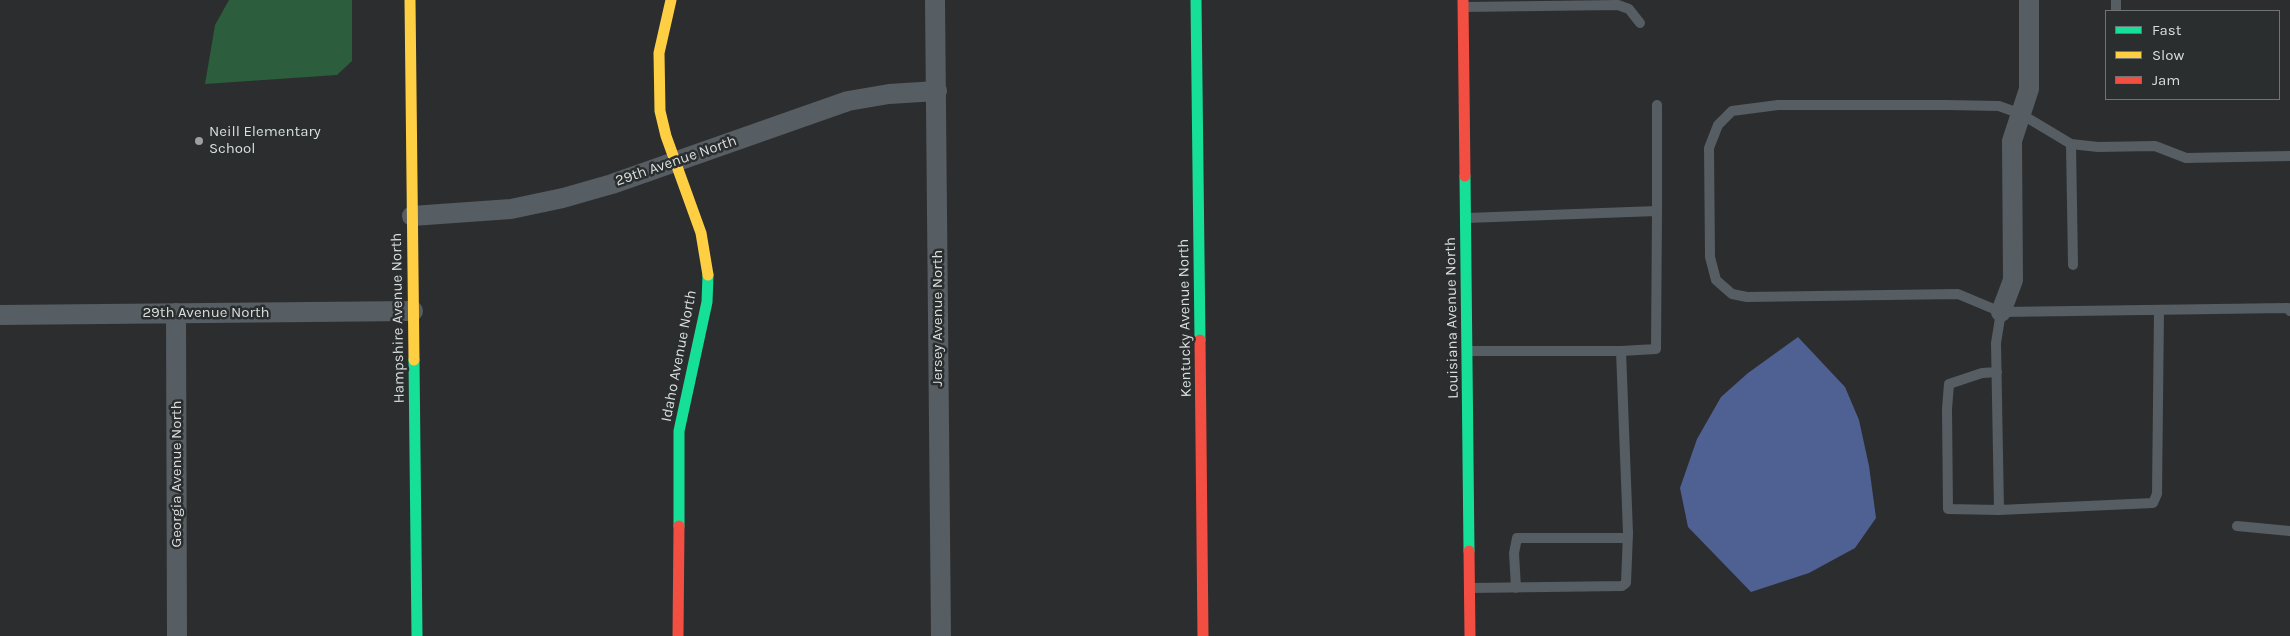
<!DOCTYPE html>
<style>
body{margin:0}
#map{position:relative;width:2290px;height:636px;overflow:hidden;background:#2c2d2e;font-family:Karla,sans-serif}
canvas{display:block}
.legend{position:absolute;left:2105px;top:10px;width:175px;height:90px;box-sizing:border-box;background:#2b2e2f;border:1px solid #717475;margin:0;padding:6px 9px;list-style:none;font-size:15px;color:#dadddd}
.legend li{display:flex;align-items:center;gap:10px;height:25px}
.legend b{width:25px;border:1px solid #717475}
</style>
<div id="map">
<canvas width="2290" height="636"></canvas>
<ul class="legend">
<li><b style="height:6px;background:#16e098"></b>Fast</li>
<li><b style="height:6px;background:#ffcf43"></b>Slow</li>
<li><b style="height:6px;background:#f24e42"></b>Jam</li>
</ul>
</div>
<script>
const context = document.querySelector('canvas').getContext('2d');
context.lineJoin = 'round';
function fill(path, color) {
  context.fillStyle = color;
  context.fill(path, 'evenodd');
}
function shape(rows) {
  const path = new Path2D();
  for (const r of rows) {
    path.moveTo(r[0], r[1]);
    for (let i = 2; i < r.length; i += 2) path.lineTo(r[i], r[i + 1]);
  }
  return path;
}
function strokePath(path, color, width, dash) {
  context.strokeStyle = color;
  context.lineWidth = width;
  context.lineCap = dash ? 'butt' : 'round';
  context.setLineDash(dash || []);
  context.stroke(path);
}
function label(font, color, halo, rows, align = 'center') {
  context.font = font + ' Karla,sans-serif';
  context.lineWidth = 5;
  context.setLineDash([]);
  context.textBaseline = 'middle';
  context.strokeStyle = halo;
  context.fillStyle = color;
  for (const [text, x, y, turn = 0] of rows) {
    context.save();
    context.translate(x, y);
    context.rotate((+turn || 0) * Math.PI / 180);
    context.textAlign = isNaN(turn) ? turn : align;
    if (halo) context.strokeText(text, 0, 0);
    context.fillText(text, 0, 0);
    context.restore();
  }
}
const green = shape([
 [229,0,352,0,352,61,337,75,205,84,215,25]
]);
const water = shape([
 [1798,337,1845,387,1859,420,1869,466,1876,518,1855,548,1809,573,1751,592,1688,527,1680,488,1697,439,1721,397,1748,373]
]);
const lane = shape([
 [2116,0,2116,11],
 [1463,7,1618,5,1629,9,1640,23],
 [2071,144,2073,265],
 [2290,156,2186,158,2155,146,2098,147,2071,144,2021,114,1999,106,1947,105,1778,105,1732,111,1718,125,1709,148,1710,257,1716,280,1732,294,1747,297,1958,294,2001,312,2288,308,2290,311],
 [1657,211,1657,105],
 [1467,218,1657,211,1656,349,1621,351,1469,351],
 [1997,372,1982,373,1949,384,1947,409,1948,509,1999,510,2153,503,2157,494,2159,310],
 [1999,510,1996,343,2001,312],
 [2237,526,2290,531],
 [1470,588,1622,586,1626,583,1628,533,1621,351],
 [1516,588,1514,553,1517,538,1628,538]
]);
const street = shape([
 [935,0,941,636],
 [412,216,511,209,563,198,612,184,848,101,889,94,937,91],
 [2001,312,2013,280,2012,141,2029,89,2029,0],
 [176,313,177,636],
 [0,315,413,311]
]);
const fast = shape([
 [1196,0,1200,340],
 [1465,176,1469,551],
 [414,360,417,636],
 [679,526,679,431,707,302,708,275]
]);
const slow = shape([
 [410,0,414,360],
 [671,0,659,53,660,111,666,136,701,233,708,275]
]);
const jam = shape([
 [1463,0,1465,176],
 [1200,340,1203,636],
 [1469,551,1470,636],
 [678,636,679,526]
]);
const markers = [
 [199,141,5,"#9d9fa0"]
];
const poiNames = [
 ["Neill Elementary",209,132],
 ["School",209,149]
];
const streetNames = [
 ["29th Avenue North",676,161,-19],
 ["29th Avenue North",206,313],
 ["Hampshire Avenue North",398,318,-91],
 ["Jersey Avenue North",938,318,-90],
 ["Kentucky Avenue North",1185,318,-91],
 ["Louisiana Avenue North",1452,318,-91],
 ["Idaho Avenue North",679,356,-79],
 ["Georgia Avenue North",177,474,-90]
];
fill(green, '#2c5d3c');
fill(water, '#4f6092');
strokePath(lane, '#565d63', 10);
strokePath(street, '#565d63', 20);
strokePath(fast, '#16e098', 11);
strokePath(slow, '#ffcf43', 11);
strokePath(jam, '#f24e42', 11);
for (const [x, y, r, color] of markers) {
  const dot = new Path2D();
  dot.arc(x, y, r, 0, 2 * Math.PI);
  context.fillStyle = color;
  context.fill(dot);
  strokePath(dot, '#2b2e2f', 2);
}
label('15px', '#dadddd', '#2b2e2f', poiNames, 'left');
label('15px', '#dadddd', '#2b2e2f', streetNames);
</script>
